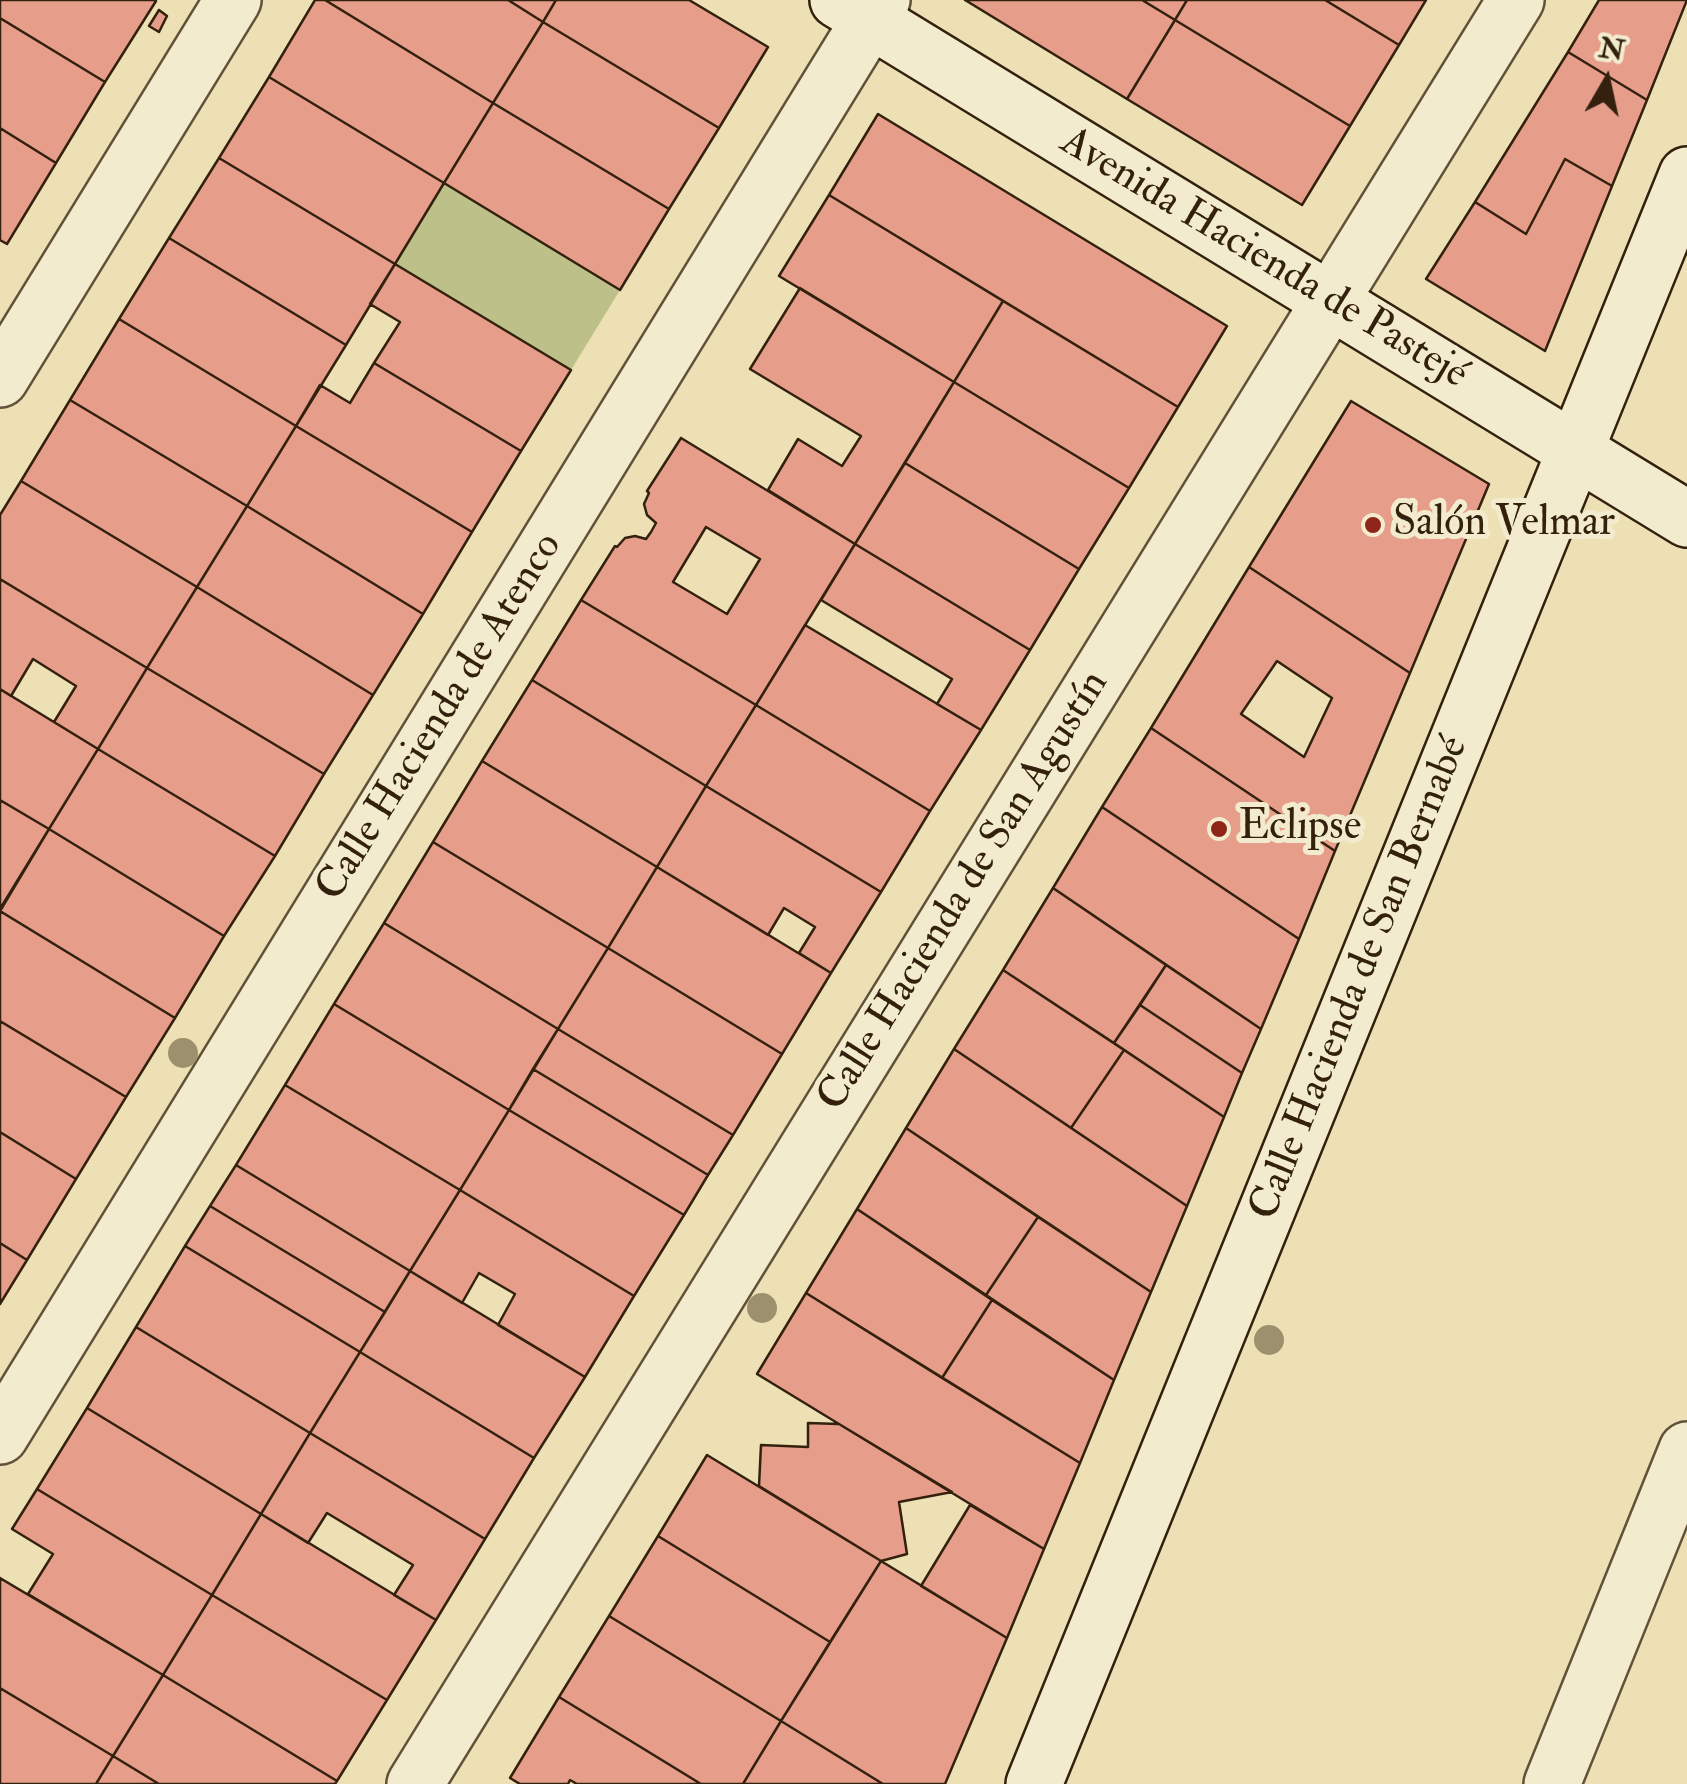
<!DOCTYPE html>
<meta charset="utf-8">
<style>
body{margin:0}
#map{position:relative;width:1687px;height:1784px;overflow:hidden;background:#ece0b4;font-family:"IM FELL Double Pica",serif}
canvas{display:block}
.north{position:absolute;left:1557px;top:30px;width:100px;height:100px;-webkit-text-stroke:8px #f3ebce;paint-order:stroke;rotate:9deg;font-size:28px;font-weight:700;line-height:40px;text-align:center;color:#33210e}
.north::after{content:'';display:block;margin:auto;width:35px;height:45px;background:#33210e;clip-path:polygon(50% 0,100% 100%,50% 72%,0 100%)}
</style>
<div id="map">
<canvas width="1687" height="1784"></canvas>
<div class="north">N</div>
</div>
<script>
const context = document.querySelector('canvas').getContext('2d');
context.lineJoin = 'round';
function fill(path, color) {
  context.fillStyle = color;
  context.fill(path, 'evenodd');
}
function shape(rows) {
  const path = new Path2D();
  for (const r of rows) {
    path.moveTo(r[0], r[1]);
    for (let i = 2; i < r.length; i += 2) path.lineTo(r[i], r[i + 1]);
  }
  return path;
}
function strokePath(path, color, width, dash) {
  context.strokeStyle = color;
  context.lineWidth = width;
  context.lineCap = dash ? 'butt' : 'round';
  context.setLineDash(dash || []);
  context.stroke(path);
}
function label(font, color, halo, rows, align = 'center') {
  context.font = font + ' "IM FELL Double Pica",serif';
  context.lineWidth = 10;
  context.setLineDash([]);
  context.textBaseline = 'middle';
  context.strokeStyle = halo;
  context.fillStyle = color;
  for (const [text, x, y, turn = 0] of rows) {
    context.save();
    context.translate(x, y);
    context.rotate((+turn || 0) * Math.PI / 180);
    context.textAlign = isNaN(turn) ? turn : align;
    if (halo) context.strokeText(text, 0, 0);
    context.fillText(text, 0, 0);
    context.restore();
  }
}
const green = shape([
 [444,183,620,290,571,370,395,264]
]);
const building = shape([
 [0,0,155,0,156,1,105,82,0,18,0,0],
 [315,0,325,0,493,103,444,183,269,77,315,0],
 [325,0,508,0,543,22,493,103,325,0],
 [508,0,556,0,543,22,508,0],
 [556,0,689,0,768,47,719,128,543,22,556,0],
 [965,0,1142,0,1175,20,1127,99,965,0],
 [1142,0,1187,0,1175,20,1142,0],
 [1187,0,1325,0,1399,45,1350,126,1175,20,1187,0],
 [1325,0,1426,0,1399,45,1325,0],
 [1599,0,1687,0,1647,100,1568,52,1599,0],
 [159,10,167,16,159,32,149,26,159,10],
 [0,18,105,82,56,163,0,128,0,18],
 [1175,20,1350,126,1302,205,1127,99,1175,20],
 [543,22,719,128,669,209,493,103,543,22],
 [1568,52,1647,100,1612,186,1565,159,1526,234,1475,202,1568,52],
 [269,77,444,183,395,264,219,158,269,77],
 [493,103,669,209,620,290,444,183,493,103],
 [878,114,1227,326,1178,407,829,195,878,114],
 [0,128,56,163,7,244,0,240,0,128],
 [219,158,395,264,346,345,169,238,219,158],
 [1565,159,1612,186,1545,351,1426,279,1475,202,1526,234,1565,159],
 [829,195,1003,301,954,382,779,276,829,195],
 [169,238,346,345,296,426,119,319,169,238],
 [395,264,571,370,521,451,374,363,400,322,370,304,395,264],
 [800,288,954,382,855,544,768,490,798,439,842,466,861,436,750,369,800,288],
 [1003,301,1178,407,1129,488,954,382,1003,301],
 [119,319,296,426,247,506,70,400,119,319],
 [374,363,521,451,472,532,296,426,320,385,350,403,374,363],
 [954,382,1129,488,1079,569,905,463,954,382],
 [70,400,247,506,197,587,21,481,70,400],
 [1351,401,1489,484,1410,673,1249,567,1351,401],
 [296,426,472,532,423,614,247,506,296,426],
 [681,438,855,544,756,705,581,600,615,546,617,547,625,538,635,536,646,539,651,532,656,523,647,515,644,504,649,493,647,491,681,438],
 [706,527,760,559,727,614,673,582,706,527],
 [905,463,1079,569,1030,650,855,544,905,463],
 [21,481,197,587,147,668,0,579,0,515,21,481],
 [247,506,423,614,373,695,197,587,247,506],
 [855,544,1030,650,981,730,937,704,952,679,821,600,855,544],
 [1249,567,1410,673,1335,851,1151,728,1249,567],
 [1277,661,1332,698,1304,757,1241,714,1277,661],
 [0,579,147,668,98,749,54,722,76,686,33,659,11,696,0,689,0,579],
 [197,587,373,695,324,774,147,668,197,587],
 [581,600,756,705,706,786,532,680,581,600],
 [805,625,981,730,930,811,756,705,805,625],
 [147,668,324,774,275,856,98,749,147,668],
 [532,680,706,786,657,867,482,761,532,680],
 [0,689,98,749,49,829,0,800,0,689],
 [756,705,930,811,881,892,706,786,756,705],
 [1151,728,1335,851,1299,939,1102,807,1151,728],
 [98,749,275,856,224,936,49,829,98,749],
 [482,761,657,867,608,948,433,842,482,761],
 [706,786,881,892,831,973,799,953,815,927,784,908,768,935,657,867,706,786],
 [0,800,49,829,0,909,0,800],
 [1102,807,1299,939,1261,1029,1053,888,1102,807],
 [49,829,224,936,175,1018,0,911,49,829],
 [433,842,608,948,558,1029,384,923,433,842],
 [657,867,831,973,782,1054,608,948,657,867],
 [1053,888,1166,965,1114,1043,1003,970,1053,888],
 [0,911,175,1018,126,1097,0,1021,0,911],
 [384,923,558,1029,509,1110,334,1004,384,923],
 [608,948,782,1054,733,1135,558,1029,608,948],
 [1166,965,1261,1029,1242,1073,1140,1005,1166,965],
 [1003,970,1124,1050,1071,1128,954,1049,1003,970],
 [334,1004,509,1110,460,1190,285,1085,334,1004],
 [1140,1005,1242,1073,1224,1117,1114,1043,1140,1005],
 [0,1021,126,1097,76,1179,0,1132,0,1021],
 [558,1029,733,1135,708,1175,533,1069,558,1029],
 [954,1049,1187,1206,1151,1292,906,1128,954,1049],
 [1124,1050,1224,1117,1187,1206,1071,1128,1124,1050],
 [533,1069,708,1175,684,1215,509,1110,533,1069],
 [285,1085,460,1190,410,1271,236,1165,285,1085],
 [509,1110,684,1215,634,1296,460,1190,509,1110],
 [906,1128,1038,1217,986,1295,857,1209,906,1128],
 [0,1132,76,1179,27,1260,0,1243,0,1132],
 [236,1165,410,1271,385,1312,210,1206,236,1165],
 [460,1190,634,1296,585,1377,498,1325,515,1294,479,1273,462,1303,410,1271,460,1190],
 [210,1206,385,1312,360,1352,185,1246,210,1206],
 [857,1209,992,1300,942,1378,806,1293,857,1209],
 [1038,1217,1151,1292,1114,1380,986,1295,1038,1217],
 [0,1243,27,1260,0,1304,0,1243],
 [185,1246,360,1352,310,1433,136,1327,185,1246],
 [410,1271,585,1377,534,1458,360,1352,410,1271],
 [806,1293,1080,1463,1044,1549,757,1374,806,1293],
 [992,1300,1114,1380,1080,1463,942,1378,992,1300],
 [136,1327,310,1433,261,1514,87,1408,136,1327],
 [360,1352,534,1458,485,1539,310,1433,360,1352],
 [87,1408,261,1514,212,1595,37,1489,87,1408],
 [808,1423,839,1424,952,1492,899,1502,907,1554,881,1561,759,1486,761,1445,808,1447,808,1423],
 [310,1433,485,1539,436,1620,394,1595,413,1565,327,1513,308,1543,261,1514,310,1433],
 [707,1455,881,1561,830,1642,658,1536,707,1455],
 [37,1489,212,1595,163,1675,28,1594,53,1554,12,1529,37,1489],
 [970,1505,1044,1549,1007,1638,921,1586,970,1505],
 [261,1514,436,1620,387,1700,212,1595,261,1514],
 [658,1536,830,1642,781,1721,609,1616,658,1536],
 [881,1561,1007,1638,945,1784,883,1784,781,1721,881,1561],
 [0,1578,163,1675,113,1756,0,1688,0,1578],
 [212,1595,387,1700,337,1781,163,1675,212,1595],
 [609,1616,781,1721,743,1784,701,1784,559,1697,609,1616],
 [163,1675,337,1781,335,1784,159,1784,113,1756,163,1675],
 [0,1688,113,1756,96,1784,0,1784,0,1688],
 [559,1697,701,1784,577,1784,570,1780,568,1784,520,1784,510,1778,559,1697],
 [781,1721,883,1784,743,1784,781,1721],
 [113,1756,159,1784,96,1784,113,1756]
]);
const street = shape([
 [0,379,233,0],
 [0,1436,882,0],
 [415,1784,1516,0],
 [1552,1784,1687,1450]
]);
const secondary = shape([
 [838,0,1687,519],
 [1034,1784,1687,175]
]);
const trees = [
 [183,1053],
 [762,1308],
 [1269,1340]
];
const markers = [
 [1373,525,10,"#8f2418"],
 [1219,829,10,"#8f2418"]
];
const streetNames = [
 ["Avenida Hacienda de Pastejé",1263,260,31],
 ["Calle Hacienda de Atenco",441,718,-58],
 ["Calle Hacienda de San Agustín",965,892,-58],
 ["Calle Hacienda de San Bernabé",1361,979,-68]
];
const poiNames = [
 ["Salón Velmar",1393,525],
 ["Eclipse",1239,829]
];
fill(green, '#bdc189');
fill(building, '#e69e8b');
strokePath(building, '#33210e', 2.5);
strokePath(street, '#615138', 60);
strokePath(secondary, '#33210e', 60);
strokePath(street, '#f3ebce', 55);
strokePath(secondary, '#f3ebce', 55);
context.fillStyle = '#9d916d';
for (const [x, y] of trees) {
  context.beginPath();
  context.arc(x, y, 15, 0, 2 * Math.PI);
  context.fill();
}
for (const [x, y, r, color] of markers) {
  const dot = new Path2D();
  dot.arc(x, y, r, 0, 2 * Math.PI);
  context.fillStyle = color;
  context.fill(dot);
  strokePath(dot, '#f3ebce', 4);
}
label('42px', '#33210e', '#f3ebce', streetNames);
label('42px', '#33210e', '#f3ebce', poiNames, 'left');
</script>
